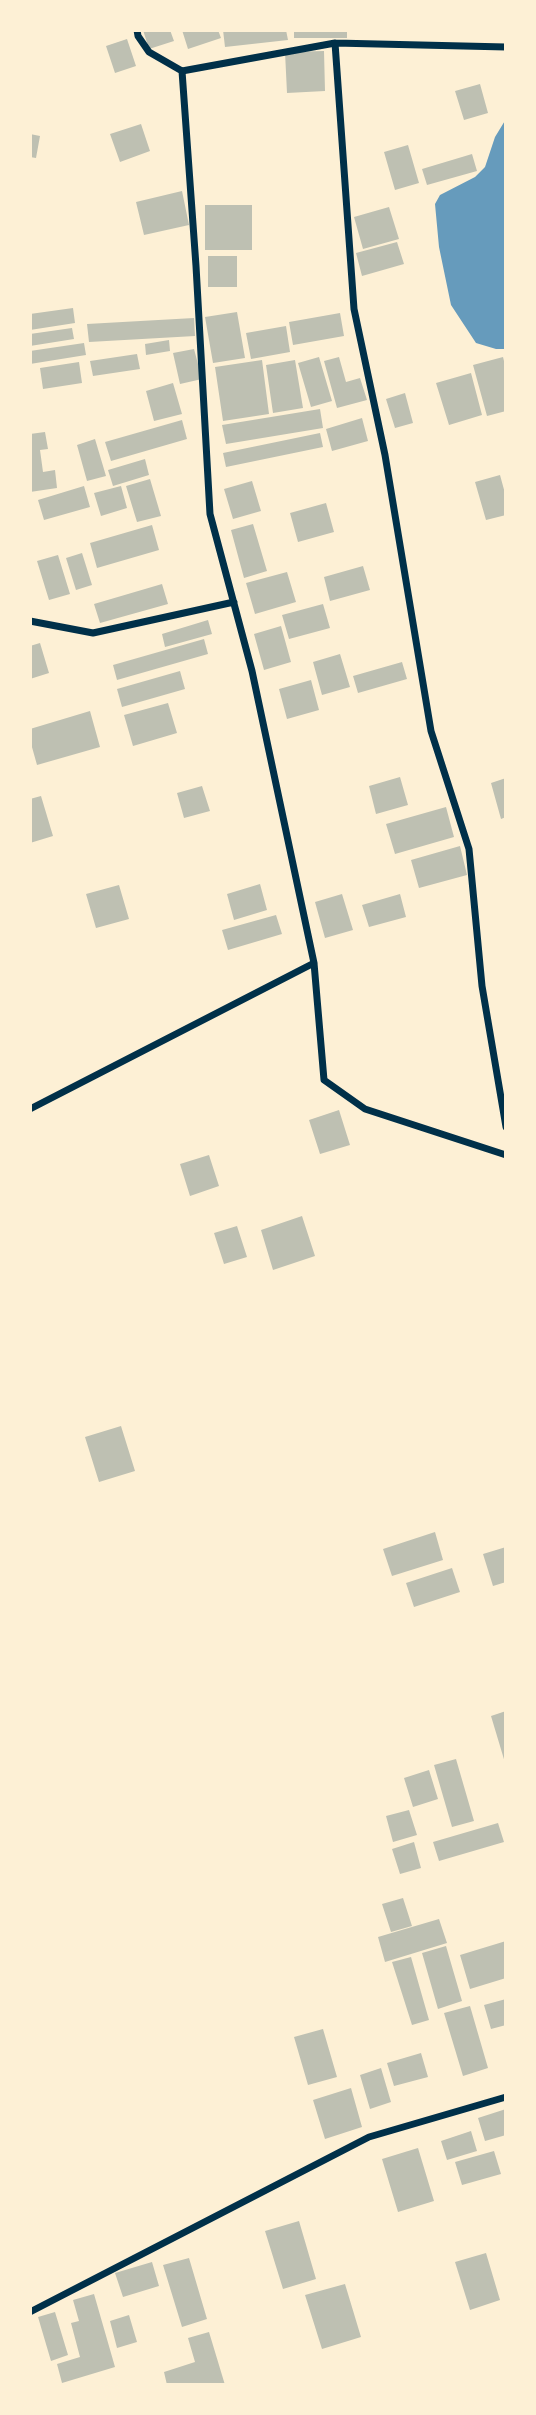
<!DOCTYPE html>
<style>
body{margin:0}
#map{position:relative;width:536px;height:2415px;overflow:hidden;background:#fdf0d5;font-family:"Sofia Sans Condensed",sans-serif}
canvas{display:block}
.frame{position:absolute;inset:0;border:32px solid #fdf0d5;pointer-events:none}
</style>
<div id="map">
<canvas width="536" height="2415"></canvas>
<div class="frame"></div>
</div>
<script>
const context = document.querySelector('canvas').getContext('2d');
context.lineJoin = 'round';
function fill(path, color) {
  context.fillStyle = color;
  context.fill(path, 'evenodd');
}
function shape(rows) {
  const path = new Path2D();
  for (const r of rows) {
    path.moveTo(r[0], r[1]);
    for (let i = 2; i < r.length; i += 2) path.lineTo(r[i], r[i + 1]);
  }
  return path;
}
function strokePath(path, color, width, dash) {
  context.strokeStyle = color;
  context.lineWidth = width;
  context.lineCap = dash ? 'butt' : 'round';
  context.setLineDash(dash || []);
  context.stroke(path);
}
const water = shape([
 [506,119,506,351,505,349,496,349,476,343,451,305,439,247,435,204,440,195,475,177,485,167,495,137]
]);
const building = shape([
 [143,30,170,30,174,41,149,49],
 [182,30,218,30,221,38,188,49],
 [223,30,286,30,288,40,225,47],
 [294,30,347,30,347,38,294,38],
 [127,39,136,66,115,73,106,46],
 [324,51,325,91,287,93,285,52],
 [480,84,488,113,464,120,455,91],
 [141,124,150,151,120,162,110,134],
 [30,134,40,136,36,158,30,157],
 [408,145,419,183,395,190,384,152],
 [472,154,477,171,427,185,422,169],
 [182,191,189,225,144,235,136,202],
 [205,205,252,205,252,250,205,250],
 [389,207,399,239,363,249,354,217],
 [397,242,404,264,362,276,356,253],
 [208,256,237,256,237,287,208,287],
 [73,308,75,323,30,330,30,314],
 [237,312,245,358,213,363,205,317],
 [340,313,344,336,293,345,289,322],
 [194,318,195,336,89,342,87,324],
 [286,326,290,352,251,359,246,333],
 [72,328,74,339,30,346,30,334],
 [169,340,170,351,146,355,145,344],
 [84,343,86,355,30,364,30,351],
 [194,349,202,379,180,384,173,353],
 [137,354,140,369,93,376,90,361],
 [319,357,332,401,311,407,298,363],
 [339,357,346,382,360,378,367,400,337,408,324,361],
 [503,357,506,369,506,411,487,416,473,365],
 [262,360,269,414,223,421,215,367],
 [295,360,303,408,273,413,266,365],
 [79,362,82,383,43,389,40,368],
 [471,373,482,415,449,425,436,383],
 [173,383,182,414,154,421,146,391],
 [405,393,413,423,395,428,386,399],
 [320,409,323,428,226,444,222,425],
 [362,418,368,441,332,451,326,429],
 [182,420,187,439,111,461,105,442],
 [45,432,48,449,40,450,43,472,55,470,57,488,30,492,30,434],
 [320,433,323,447,226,467,223,453],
 [95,439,106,476,87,481,77,445],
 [145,459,149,475,113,486,108,470],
 [500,475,506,497,506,515,486,520,475,482],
 [150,479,161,516,137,522,126,486],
 [252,481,261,511,233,519,224,489],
 [84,486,90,507,44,520,38,500],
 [121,486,127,508,101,516,94,493],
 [326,503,334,532,298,542,290,513],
 [253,524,267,571,244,578,231,530],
 [152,525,159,550,97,568,90,543],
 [82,553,92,585,76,590,66,558],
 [58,555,70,594,49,600,37,561],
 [363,566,370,590,330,601,324,577],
 [287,572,296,602,255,614,246,583],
 [162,584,168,604,100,623,94,604],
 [323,604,330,628,289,639,282,615],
 [208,620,212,634,165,647,162,634],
 [281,626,291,662,264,670,254,634],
 [204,639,208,654,117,680,113,665],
 [40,643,49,673,30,679,30,646],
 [340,654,350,687,322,695,313,662],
 [402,662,407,679,358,693,353,676],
 [180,671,185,689,122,707,117,689],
 [311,680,319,710,287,719,279,689],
 [168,703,177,733,133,746,124,715],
 [90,711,100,747,37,765,30,740,30,729],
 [400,777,408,805,376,814,369,786],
 [506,778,506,817,501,819,491,783],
 [202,786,210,811,184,818,177,793],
 [41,796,53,836,30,843,30,799],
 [446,807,454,837,395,854,386,824],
 [460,846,467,875,419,888,411,860],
 [260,884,267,910,234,920,227,894],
 [119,885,129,919,96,928,86,894],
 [342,894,353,930,325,938,315,902],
 [400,894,406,917,369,927,362,905],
 [276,915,282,934,228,950,222,930],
 [339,1110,350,1145,320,1154,309,1120],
 [209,1155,219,1186,190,1196,180,1164],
 [302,1216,315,1256,273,1270,261,1230],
 [237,1226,247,1257,224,1264,214,1233],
 [121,1426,135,1471,99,1482,85,1437],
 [435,1532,443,1560,392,1576,383,1549],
 [506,1547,506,1582,493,1586,483,1554],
 [452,1568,460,1592,414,1607,406,1583],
 [506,1711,506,1766,491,1716],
 [456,1759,474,1821,452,1827,434,1765],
 [429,1770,438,1799,413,1807,404,1778],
 [409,1810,417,1835,393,1842,386,1816],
 [498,1823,504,1842,439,1861,433,1842],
 [414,1842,421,1868,400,1874,392,1849],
 [403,1898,412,1926,391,1932,382,1904],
 [439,1919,447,1943,385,1962,378,1937],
 [506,1941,506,1978,470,1989,460,1955],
 [446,1946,462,2001,438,2009,422,1953],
 [411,1957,429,2020,412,2025,392,1962],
 [506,1999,506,2025,491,2029,484,2005],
 [470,2006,488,2068,463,2076,444,2013],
 [323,2029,337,2077,308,2085,294,2037],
 [421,2053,428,2077,394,2086,387,2063],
 [381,2068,391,2102,370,2109,360,2075],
 [351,2088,362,2127,325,2139,313,2100],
 [506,2109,506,2135,485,2141,478,2118],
 [471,2131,477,2151,447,2160,441,2141],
 [418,2148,434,2201,398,2212,382,2159],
 [494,2151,501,2174,462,2185,455,2162],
 [299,2221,316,2279,283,2289,265,2231],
 [486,2253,500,2300,470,2310,455,2262],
 [189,2258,207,2319,182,2327,163,2265],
 [152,2262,159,2286,123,2297,115,2273],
 [345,2284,361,2337,322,2349,305,2295],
 [94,2294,115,2367,62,2383,57,2364,80,2357,71,2323,79,2321,73,2300],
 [55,2312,68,2355,51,2361,38,2317],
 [129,2315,137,2342,117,2348,110,2321],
 [209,2332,225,2385,167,2385,164,2372,195,2362,188,2338]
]);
const minor = shape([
 [137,30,138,36,149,52,182,71,335,43,506,47],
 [335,43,354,309,385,455,431,731,469,849,482,986,506,1127],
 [182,71,196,266,210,514,252,671,314,963,324,1080,365,1109,506,1155],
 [30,621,93,633,234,602],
 [30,1109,314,963],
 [30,2312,369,2137,506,2097]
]);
fill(water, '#669bbc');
fill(building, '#bec0b2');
strokePath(minor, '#003049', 7);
</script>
